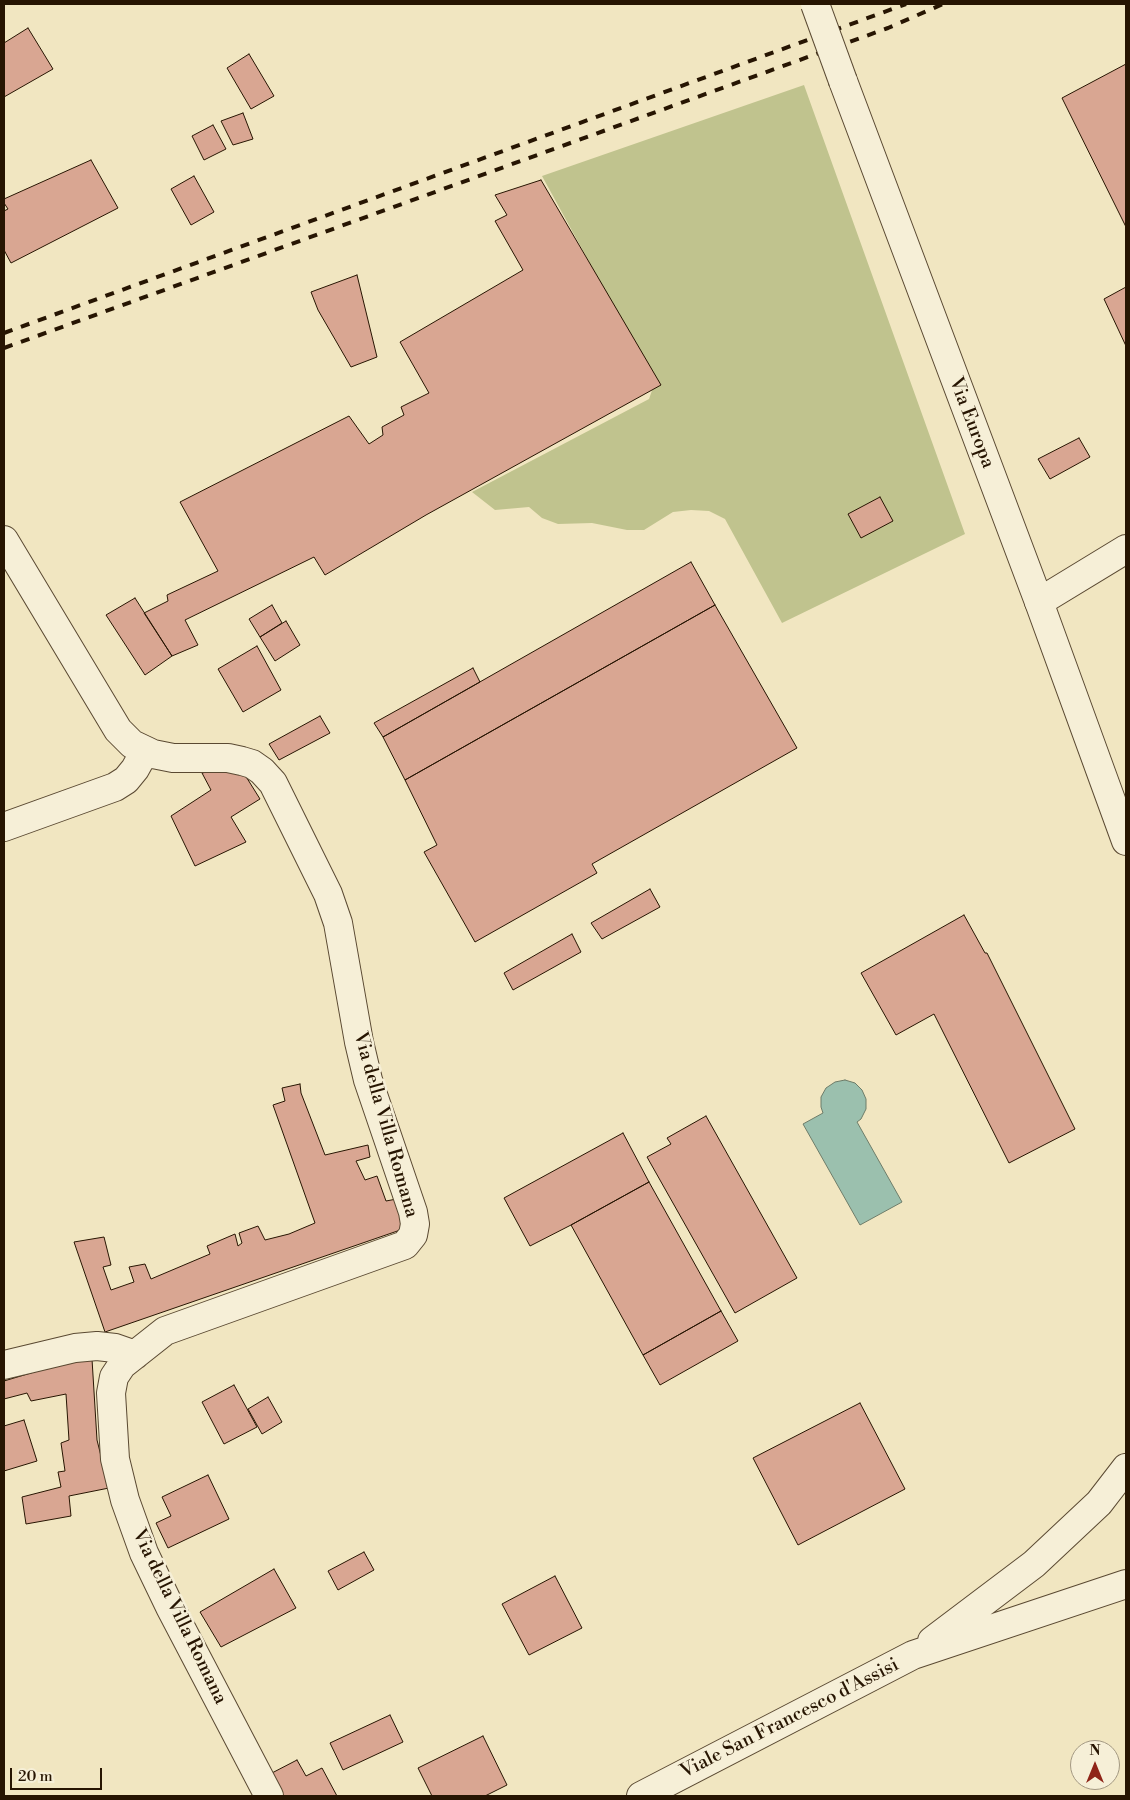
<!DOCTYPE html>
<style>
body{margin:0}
#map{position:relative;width:1130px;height:1800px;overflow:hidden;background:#f1e6c1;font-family:"Libre Bodoni",serif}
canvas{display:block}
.frame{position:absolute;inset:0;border:5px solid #271502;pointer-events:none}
.north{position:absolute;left:1070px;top:1740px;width:50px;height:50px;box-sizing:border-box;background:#f6efd7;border:1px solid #a39882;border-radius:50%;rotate:0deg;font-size:14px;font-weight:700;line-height:20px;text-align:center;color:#271502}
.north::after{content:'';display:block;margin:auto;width:18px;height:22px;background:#8f2418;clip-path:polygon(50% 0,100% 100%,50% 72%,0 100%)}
.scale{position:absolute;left:10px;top:1768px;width:92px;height:22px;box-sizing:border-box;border:2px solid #271502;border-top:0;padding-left:6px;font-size:15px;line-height:18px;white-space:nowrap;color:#271502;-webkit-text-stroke:4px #f6efd7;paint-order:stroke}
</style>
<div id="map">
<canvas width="1130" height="1800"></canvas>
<div class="frame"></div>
<div class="north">N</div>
<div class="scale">20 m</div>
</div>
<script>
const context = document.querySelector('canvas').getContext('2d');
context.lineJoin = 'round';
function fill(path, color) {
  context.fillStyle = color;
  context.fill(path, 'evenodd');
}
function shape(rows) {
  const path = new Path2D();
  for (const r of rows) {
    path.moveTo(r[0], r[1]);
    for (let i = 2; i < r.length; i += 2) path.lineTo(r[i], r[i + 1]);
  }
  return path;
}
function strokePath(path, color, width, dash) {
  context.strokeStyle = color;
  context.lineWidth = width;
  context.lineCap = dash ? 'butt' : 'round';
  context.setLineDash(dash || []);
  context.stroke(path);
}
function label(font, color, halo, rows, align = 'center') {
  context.font = font + ' "Libre Bodoni",serif';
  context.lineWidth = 5;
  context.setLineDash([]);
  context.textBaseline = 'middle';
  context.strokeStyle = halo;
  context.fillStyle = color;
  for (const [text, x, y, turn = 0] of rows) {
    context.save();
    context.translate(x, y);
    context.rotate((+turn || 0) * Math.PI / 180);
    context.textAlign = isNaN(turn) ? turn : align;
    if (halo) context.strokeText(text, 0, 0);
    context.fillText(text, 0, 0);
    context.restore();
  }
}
const green = shape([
 [804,85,965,534,782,623,725,519,709,511,691,510,673,512,644,530,627,530,592,523,558,524,542,518,529,507,495,510,472,492,649,399,655,382,542,176]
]);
const water = shape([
 [845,1080,855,1083,862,1090,866,1099,866,1109,861,1119,857,1122,902,1202,860,1225,803,1124,823,1113,821,1107,821,1097,826,1088,835,1082,845,1080]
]);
const building = shape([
 [28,28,53,69,4,97,4,43,28,28],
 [249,54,274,96,251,109,227,68,249,54],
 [1126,64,1126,227,1062,98,1126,64],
 [243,113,253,139,233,145,221,121,243,113],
 [213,125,226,149,204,160,192,136,213,125],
 [91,160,118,208,11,263,4,250,4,211,8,209,4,203,4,199,91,160],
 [194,176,214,212,191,225,171,189,194,176],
 [541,180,661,385,426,515,325,575,314,557,185,620,198,645,172,656,144,613,168,601,167,595,218,571,180,502,349,416,369,444,383,435,382,427,404,415,401,407,429,393,400,342,523,270,495,221,507,215,495,195,541,180],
 [357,275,377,357,351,367,318,310,311,292,357,275],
 [1126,287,1126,346,1104,299,1126,287],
 [1079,438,1090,457,1050,479,1038,459,1079,438],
 [880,497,893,521,861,538,848,514,880,497],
 [691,562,715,605,405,780,383,737,691,562],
 [135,598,172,656,145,675,106,615,135,598],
 [272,605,282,623,260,637,249,619,272,605],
 [715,605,797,748,592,864,597,873,475,942,424,852,437,845,405,780,715,605],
 [286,621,300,645,275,661,260,637,286,621],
 [257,646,281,690,243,712,218,669,257,646],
 [473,668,480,682,383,737,374,723,473,668],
 [320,716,330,733,279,760,269,744,320,716],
 [223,769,245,775,260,799,231,817,246,842,195,866,171,816,211,790,202,773,223,769],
 [650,889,660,907,602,939,591,923,650,889],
 [964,915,985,953,987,953,1075,1129,1009,1163,934,1014,896,1035,861,973,964,915],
 [572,934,581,952,513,990,504,973,572,934],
 [300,1084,301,1093,325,1155,368,1145,370,1157,356,1161,365,1180,377,1176,386,1201,402,1198,409,1227,105,1332,74,1242,104,1237,111,1265,103,1267,111,1290,134,1282,129,1267,145,1264,151,1279,210,1254,207,1246,235,1234,238,1246,242,1243,239,1233,258,1226,265,1240,289,1234,315,1223,273,1105,285,1101,282,1088,300,1084],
 [706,1116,797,1278,735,1313,647,1157,671,1144,667,1138,706,1116],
 [623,1133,649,1182,571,1225,530,1246,504,1198,623,1133],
 [649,1182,721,1311,643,1355,571,1225,649,1182],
 [721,1311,738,1341,660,1385,643,1355,721,1311],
 [92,1359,97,1440,109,1488,69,1496,71,1516,26,1524,22,1497,61,1487,58,1472,65,1471,61,1443,69,1440,66,1394,31,1401,27,1393,4,1399,4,1381,64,1363,92,1359],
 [234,1385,257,1427,224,1444,202,1402,234,1385],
 [268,1397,282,1422,262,1434,248,1409,268,1397],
 [860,1403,905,1489,798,1545,753,1458,860,1403],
 [24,1420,37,1461,4,1471,4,1426,24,1420],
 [208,1475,229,1519,168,1548,156,1523,171,1516,162,1497,208,1475],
 [364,1552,374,1570,338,1590,328,1571,364,1552],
 [274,1569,296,1608,221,1647,200,1612,274,1569],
 [555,1576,582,1628,529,1655,502,1604,555,1576],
 [390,1715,403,1742,343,1770,330,1743,390,1715],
 [483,1736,507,1785,485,1796,432,1796,418,1768,483,1736],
 [297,1760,306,1776,322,1768,337,1796,282,1796,270,1774,297,1760]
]);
const minor = shape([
 [4,540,118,730,132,744,153,754,173,758,228,758,242,761,252,764,262,771,273,783,328,894,338,923,359,1042,368,1080,413,1212,415,1224,413,1235,405,1245,165,1331,122,1365,114,1377,111,1393,115,1459,125,1500,144,1553,170,1607,269,1796],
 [1039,602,1126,549],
 [4,827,115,787,126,780,135,769,145,751],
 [4,1365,75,1348,97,1346,115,1348,135,1355]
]);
const tertiary = shape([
 [843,81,1039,602,1126,841],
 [932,1641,1034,1564,1099,1503,1126,1468],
 [641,1796,913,1655,1126,1584]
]);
const rail = shape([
 [4,333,906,4],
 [4,348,888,28,943,4]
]);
const tertiaryBridge = shape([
 [815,4,843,81]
]);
const streetNames = [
 ["Via Europa",971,423,69],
 ["Via della Villa Romana",385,1125,74],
 ["Via della Villa Romana",179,1617,64],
 ["Viale San Francesco d'Assisi",790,1719,-27]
];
fill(green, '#c0c38e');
fill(water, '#9bc0ae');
strokePath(water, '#6d7c69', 1);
fill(building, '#d9a692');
strokePath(building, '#271502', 1);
strokePath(minor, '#5a4932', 30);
strokePath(tertiary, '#5a4932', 30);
strokePath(minor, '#f6efd7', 28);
strokePath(tertiary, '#f6efd7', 28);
strokePath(rail, '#271502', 4, [9, 9]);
strokePath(tertiaryBridge, '#5a4932', 30, []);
strokePath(tertiaryBridge, '#f6efd7', 28);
label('19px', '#271502', '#f6efd7', streetNames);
</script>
